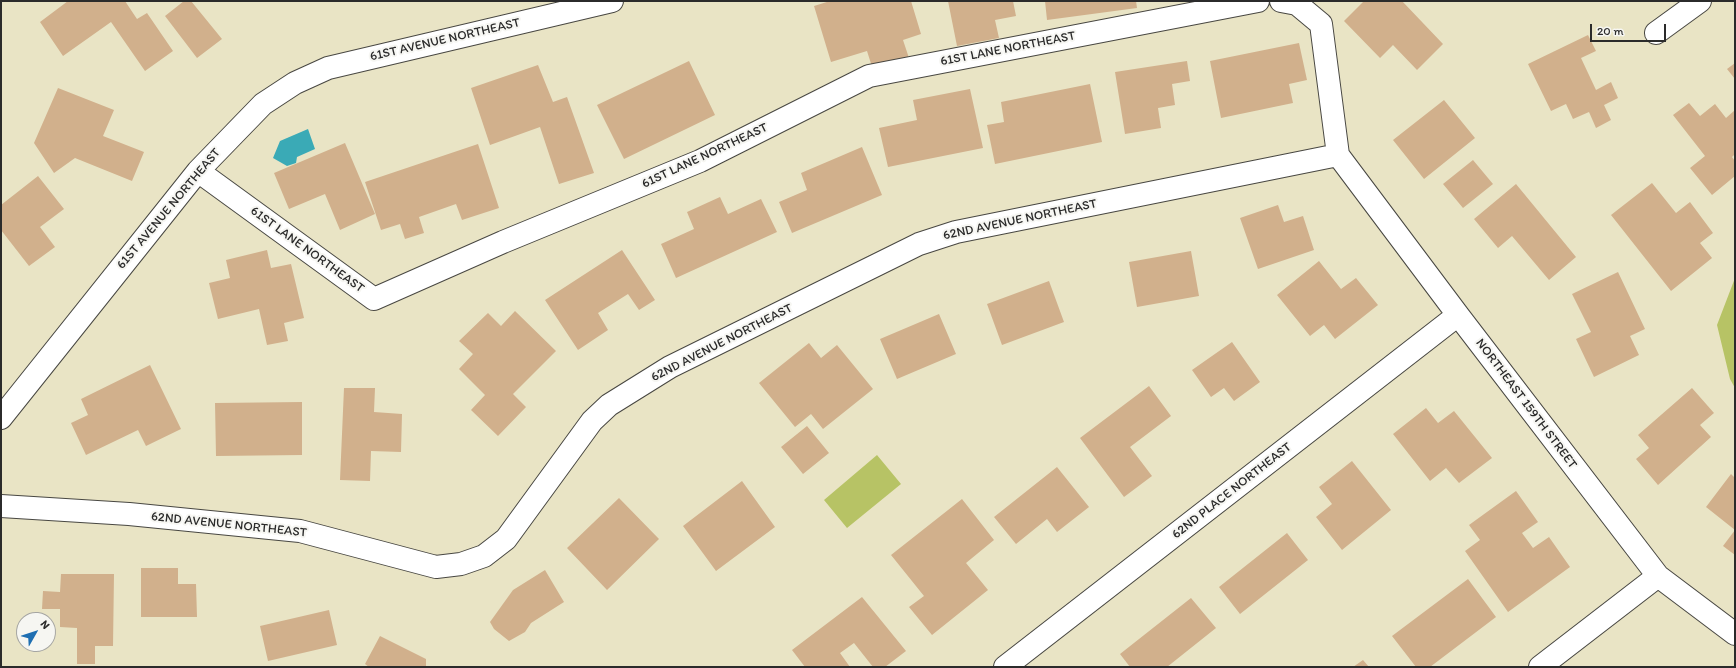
<!DOCTYPE html>
<style>
body{margin:0}
#map{position:relative;width:1736px;height:668px;overflow:hidden;background:#e9e4c5;font-family:Itim,sans-serif}
canvas{display:block}
.frame{position:absolute;inset:0;border:2px solid #2b2b2b;pointer-events:none}
.north{position:absolute;left:16px;top:612px;width:40px;height:40px;box-sizing:border-box;background:#f6f6f2;border:1px solid #a5a5a2;border-radius:50%;rotate:51deg;font-size:11px;font-weight:700;line-height:16px;text-align:center;color:#2b2b2b}
.north::after{content:'';display:block;margin:auto;width:14px;height:18px;background:#1f6fb2;clip-path:polygon(50% 0,100% 100%,50% 72%,0 100%)}
.scale{position:absolute;left:1590px;top:24px;width:76px;height:18px;box-sizing:border-box;border:2px solid #2b2b2b;border-top:0;padding-left:5px;font-size:12px;line-height:14px;white-space:nowrap;color:#2b2b2b;-webkit-text-stroke:3px #f6f6f2;paint-order:stroke}
</style>
<div id="map">
<canvas width="1736" height="668"></canvas>
<div class="frame"></div>
<div class="north">N</div>
<div class="scale">20 m</div>
</div>
<script>
const context = document.querySelector('canvas').getContext('2d');
context.lineJoin = 'round';
function fill(path, color) {
  context.fillStyle = color;
  context.fill(path, 'evenodd');
}
function shape(rows) {
  const path = new Path2D();
  for (const r of rows) {
    path.moveTo(r[0], r[1]);
    for (let i = 2; i < r.length; i += 2) path.lineTo(r[i], r[i + 1]);
  }
  return path;
}
function strokePath(path, color, width, dash) {
  context.strokeStyle = color;
  context.lineWidth = width;
  context.lineCap = dash ? 'butt' : 'round';
  context.setLineDash(dash || []);
  context.stroke(path);
}
function label(font, color, halo, rows, align = 'center') {
  context.font = font + ' Itim,sans-serif';
  context.lineWidth = 4;
  context.setLineDash([]);
  context.textBaseline = 'middle';
  context.strokeStyle = halo;
  context.fillStyle = color;
  for (const [text, x, y, turn = 0] of rows) {
    context.save();
    context.translate(x, y);
    context.rotate((+turn || 0) * Math.PI / 180);
    context.textAlign = isNaN(turn) ? turn : align;
    if (halo) context.strokeText(text, 0, 0);
    context.fillText(text, 0, 0);
    context.restore();
  }
}
const green = shape([
 [1735,278,1735,388,1730,379,1717,325],
 [877,455,901,484,847,528,824,500]
]);
const water = shape([
 [308,129,315,149,297,157,296,163,287,166,273,158,280,141]
]);
const building = shape([
 [68,1,125,1,137,19,147,13,173,51,145,71,111,22,63,56,40,22],
 [184,1,191,1,222,39,197,58,165,16],
 [830,1,891,1,891,2,911,1,921,34,903,40,909,58,873,70,867,51,831,62,814,6],
 [948,1,1013,1,1016,16,995,20,999,38,957,46],
 [1045,1,1136,1,1137,8,1047,20],
 [1364,1,1402,1,1443,44,1417,70,1393,45,1380,58,1344,21],
 [1588,35,1596,51,1581,58,1596,90,1611,82,1618,98,1604,105,1611,120,1596,128,1589,112,1573,119,1566,104,1551,111,1528,64],
 [1299,43,1307,80,1289,84,1293,103,1221,118,1210,61],
 [689,61,715,115,624,159,597,105],
 [1187,61,1190,81,1172,84,1175,105,1158,108,1161,128,1125,134,1115,72],
 [1735,63,1735,79,1727,69],
 [538,65,553,102,567,97,594,173,559,184,540,127,490,145,471,88],
 [1090,84,1102,142,995,164,987,125,1004,122,1001,102],
 [58,88,114,110,103,136,144,152,132,181,75,158,54,173,34,143],
 [970,89,983,148,888,167,879,128,917,120,913,100],
 [1444,100,1475,138,1424,179,1393,140],
 [1689,103,1700,116,1715,104,1726,118,1735,110,1735,154,1732,157,1735,161,1735,176,1712,195,1690,168,1705,156,1673,115],
 [345,143,375,214,340,230,325,194,289,209,274,173],
 [478,144,499,208,462,220,456,204,419,217,424,233,405,239,400,224,381,230,365,182],
 [862,147,882,195,792,233,779,202,807,190,801,173],
 [1473,160,1493,184,1463,208,1443,184],
 [38,176,64,209,40,227,55,247,29,266,1,230,1,205],
 [1652,183,1676,213,1690,202,1713,233,1700,243,1712,258,1671,291,1611,215],
 [1516,184,1576,257,1549,280,1512,236,1498,248,1474,219],
 [720,197,728,214,761,199,777,232,676,278,661,244,694,229,687,212],
 [1278,205,1284,222,1303,216,1314,250,1258,269,1240,218],
 [267,250,271,268,291,264,304,318,284,323,288,341,267,345,259,309,218,319,209,283,230,278,226,260],
 [622,250,655,300,639,310,628,294,598,313,608,330,578,350,545,300],
 [1191,251,1199,296,1137,307,1129,262],
 [1319,261,1341,289,1356,278,1378,305,1335,339,1324,325,1310,336,1277,295],
 [1618,272,1645,329,1630,336,1639,355,1594,377,1576,339,1591,332,1572,294],
 [1049,281,1064,322,1002,345,987,304],
 [515,311,556,351,513,394,526,407,498,436,471,410,485,395,459,369,473,354,459,341,488,313,501,326],
 [939,314,956,354,897,379,880,339],
 [1232,342,1260,382,1234,401,1224,388,1211,397,1192,370],
 [809,343,821,358,837,345,873,389,823,429,811,414,795,427,759,383],
 [150,365,181,429,146,446,138,430,86,455,71,423,88,415,81,399],
 [1149,386,1171,416,1130,447,1152,476,1124,497,1080,438],
 [344,388,375,388,374,412,402,414,401,452,371,451,370,481,340,480],
 [1692,388,1714,413,1700,425,1711,437,1658,485,1636,459,1649,448,1638,435],
 [302,402,302,455,216,456,215,403],
 [1426,408,1438,423,1454,411,1492,458,1459,483,1446,468,1430,481,1393,434],
 [807,426,829,453,803,474,781,447],
 [1352,461,1391,510,1342,550,1316,517,1332,504,1319,487],
 [1057,467,1089,507,1057,532,1047,519,1016,544,994,517],
 [1731,474,1735,478,1735,530,1706,507],
 [742,481,775,527,716,571,683,526],
 [1516,491,1538,522,1522,533,1533,548,1549,537,1570,567,1508,612,1465,551,1480,540,1469,525],
 [619,498,659,539,607,590,567,548],
 [962,499,994,540,966,563,988,590,932,635,909,607,924,596,891,555],
 [1735,530,1735,555,1723,546],
 [1287,533,1308,560,1240,614,1219,587],
 [141,568,178,568,178,584,196,584,197,617,141,617],
 [545,570,564,602,531,623,525,632,509,641,494,629,490,622,513,590],
 [61,574,114,574,113,646,95,646,95,664,77,664,77,628,60,627,60,609,42,609,43,591,60,592],
 [1468,579,1496,617,1430,667,1416,667,1392,636],
 [862,597,906,651,885,667,873,667,854,643,840,653,850,667,805,667,792,650],
 [1191,598,1216,628,1167,667,1130,667,1120,654],
 [329,610,337,645,268,661,260,626],
 [380,636,426,659,426,667,369,667,365,664],
 [1363,660,1369,667,1353,667]
]);
const minor = shape([
 [1281,1,1297,4,1321,24,1338,155,1458,315,1658,576,1735,634],
 [1656,33,1700,1],
 [198,171,374,299,503,242,700,161,869,76,1258,1],
 [1,418,198,171,263,104,295,83,328,68,612,1],
 [1,506,129,514,300,531,436,567,461,564,484,556,506,539,592,421,609,405,670,367,919,244,956,232,1338,155],
 [1005,667,1458,315],
 [1540,667,1658,576]
]);
const streetNames = [
 ["61ST AVENUE NORTHEAST",445,40,-13],
 ["61ST LANE NORTHEAST",1008,49,-11],
 ["61ST LANE NORTHEAST",705,156,-25],
 ["61ST AVENUE NORTHEAST",169,209,-50],
 ["62ND AVENUE NORTHEAST",1020,220,-12],
 ["61ST LANE NORTHEAST",307,250,36],
 ["62ND AVENUE NORTHEAST",722,343,-27],
 ["NORTHEAST 159TH STREET",1526,404,53],
 ["62ND PLACE NORTHEAST",1232,491,-38],
 ["62ND AVENUE NORTHEAST",229,525,6]
];
fill(green, '#b7c365');
fill(water, '#3aaab6');
fill(building, '#d1b08c');
strokePath(minor, '#484742', 24);
strokePath(minor, '#fff', 22);
label('13px', '#2b2b2b', '#f6f6f2', streetNames);
</script>
